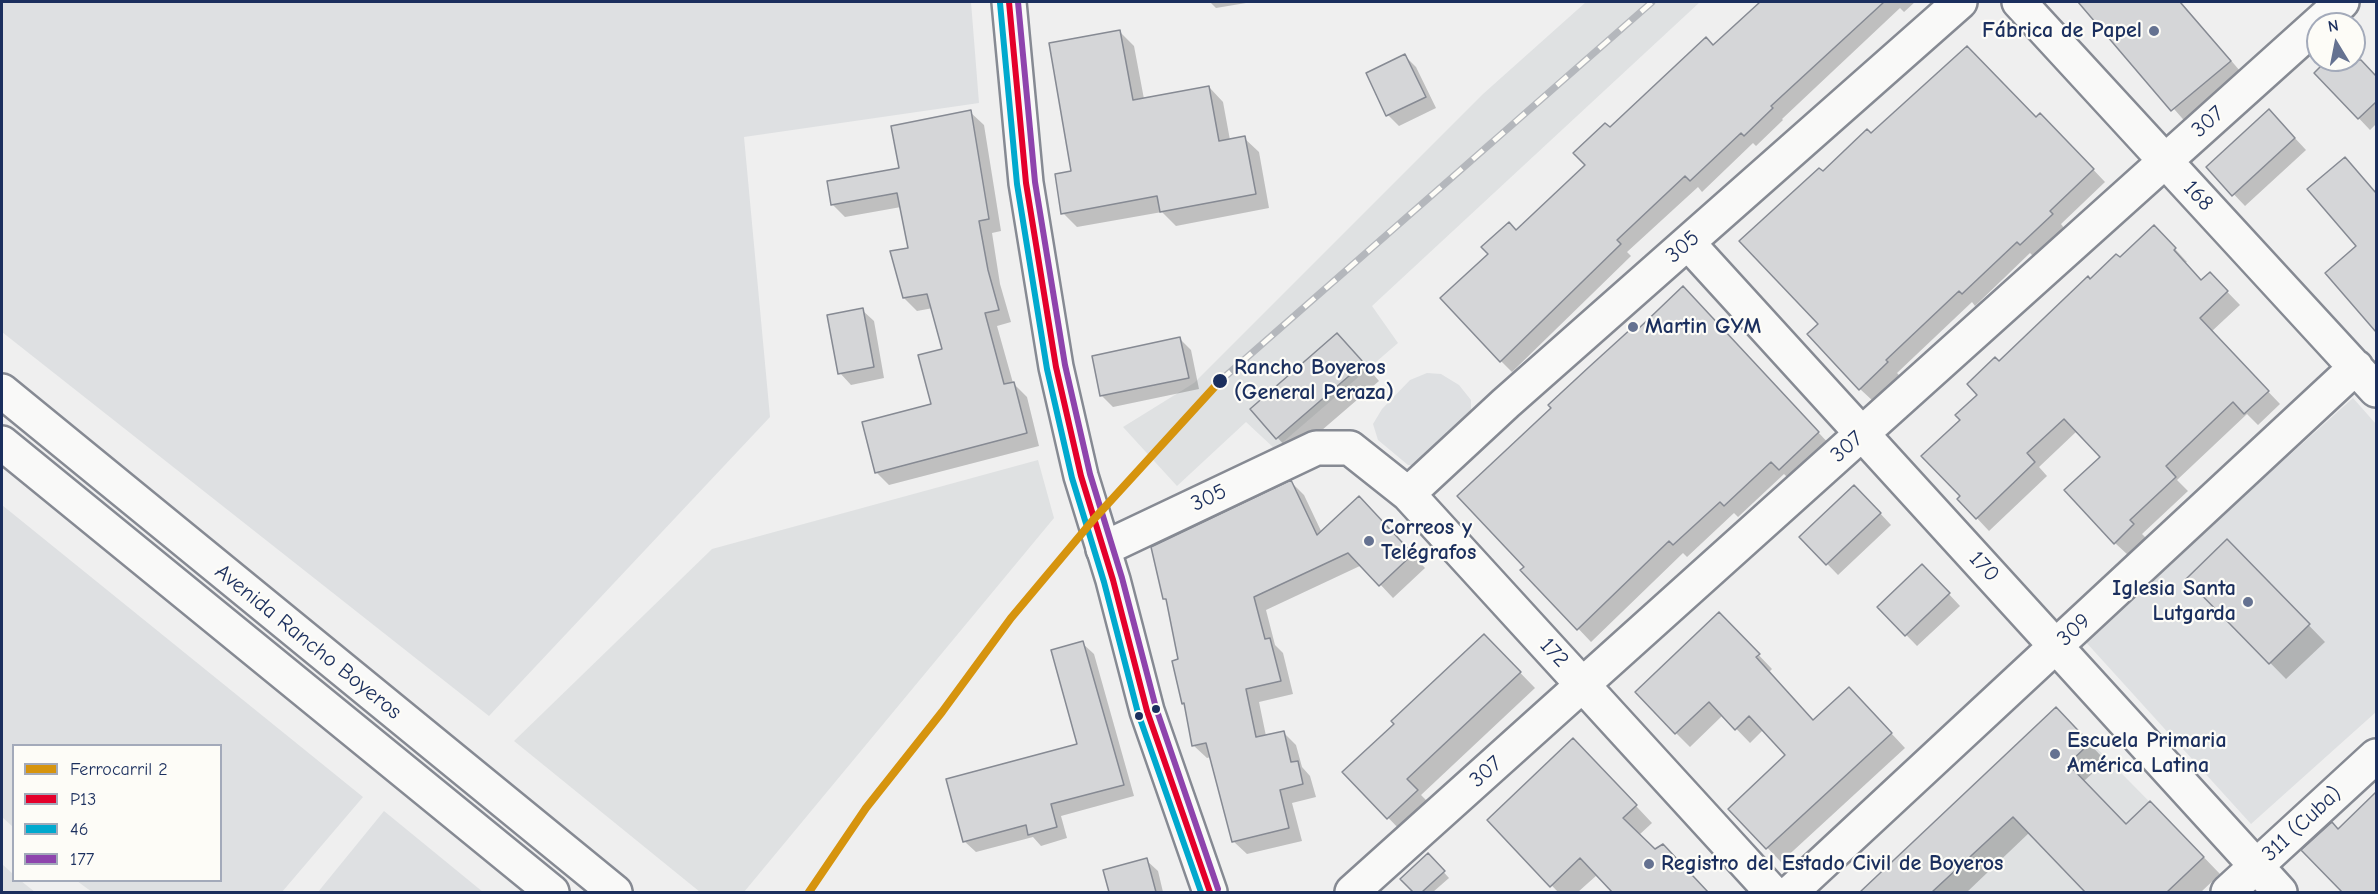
<!DOCTYPE html>
<meta charset="utf-8">
<style>
body{margin:0}
#map{position:relative;width:2378px;height:894px;overflow:hidden;background:#efefef;font-family:"Comic Neue",sans-serif}
canvas{display:block}
.frame{position:absolute;inset:0;border:3px solid #1b2f5e;pointer-events:none}
.legend{position:absolute;left:12px;top:744px;width:210px;height:138px;box-sizing:border-box;background:#fdfcf7;border:2px solid #a3aaba;margin:0;padding:8px 10px;list-style:none;font-size:18px;color:#1b2f5e}
.legend li{display:flex;align-items:center;gap:12px;height:30px}
.legend b{width:30px;border:2px solid #a3aaba}
.north{position:absolute;left:2306px;top:12px;width:60px;height:60px;box-sizing:border-box;background:#fdfcf7;border:2px solid #a3aaba;border-radius:50%;rotate:350deg;font-size:16px;font-weight:700;line-height:24px;text-align:center;color:#1b2f5e}
.north::after{content:'';display:block;margin:auto;width:21px;height:27px;background:#657291;clip-path:polygon(50% 0,100% 100%,50% 72%,0 100%)}
</style>
<div id="map">
<canvas width="2378" height="894"></canvas>
<div class="frame"></div>
<ul class="legend">
<li><b style="height:8px;background:#d6940e"></b>Ferrocarril 2</li>
<li><b style="height:8px;background:#e4002b"></b>P13</li>
<li><b style="height:8px;background:#00a9ce"></b>46</li>
<li><b style="height:8px;background:#8e44ad"></b>177</li>
</ul>
<div class="north">N</div>
</div>
<script>
const context = document.querySelector('canvas').getContext('2d');
context.lineJoin = 'round';
function fill(path, color) {
  context.fillStyle = color;
  context.fill(path, 'evenodd');
}
function shape(rows) {
  const path = new Path2D();
  for (const r of rows) {
    path.moveTo(r[0], r[1]);
    for (let i = 2; i < r.length; i += 2) path.lineTo(r[i], r[i + 1]);
  }
  return path;
}
function strokePath(path, color, width, dash) {
  context.strokeStyle = color;
  context.lineWidth = width;
  context.lineCap = dash ? 'butt' : 'round';
  context.setLineDash(dash || []);
  context.stroke(path);
}
function label(font, color, halo, rows, align = 'center') {
  context.font = font + ' "Comic Neue",sans-serif';
  context.lineWidth = 4.5;
  context.setLineDash([]);
  context.textBaseline = 'middle';
  context.strokeStyle = halo;
  context.fillStyle = color;
  for (const [text, x, y, turn = 0] of rows) {
    context.save();
    context.translate(x, y);
    context.rotate((+turn || 0) * Math.PI / 180);
    context.textAlign = isNaN(turn) ? turn : align;
    if (halo) context.strokeText(text, 0, 0);
    context.fillText(text, 0, 0);
    context.restore();
  }
}
const built = shape([
 [1586,2,1700,2,1372,306,1398,343,1275,449,1246,422,1177,486,1123,427,1194,383,1483,94],
 [1038,460,1054,518,744,892,700,892,514,741,712,549],
 [2056,707,2204,857,2167,892,1860,892]
]);
const green = shape([
 [2,2,971,2,979,103,744,137,770,417,489,716,2,332],
 [1427,373,1441,374,1459,385,1471,400,1471,418,1422,465,1408,465,1378,440,1373,424,1382,409,1410,380],
 [2353,398,2376,424,2376,712,2251,824,2084,640],
 [2,505,363,797,282,892,92,892,77,881,220,880,220,746,14,746,13,827,2,817],
 [384,811,483,892,318,892],
 [2,864,13,874,14,880,21,881,35,892,2,892]
]);
const shadow = shape([
 [1210,2,1252,2,1216,8],
 [1760,2,1915,2,1904,12,1900,8,1782,119,1783,120,1756,146,1753,143,1702,192,1698,187,1627,252,1631,256,1512,372,1501,361,1516,232,1587,165,1610,129,1713,47],
 [2080,2,2181,2,2246,78,2189,126],
 [1120,32,1134,46,1144,99,1209,87,1223,102,1230,140,1244,138,1259,152,1269,208,1176,226,1162,212,1077,227,1063,213,1072,173],
 [2354,54,2376,77,2376,124,2370,130,2316,73,2329,60,2354,60],
 [1405,56,1416,67,1436,108,1399,126,1388,115],
 [970,112,984,125,1001,231,992,233,1000,284,1011,322,997,326,1013,383,1027,397,1039,446,889,485,876,472,933,405,944,350,933,308,917,311,904,298,909,249,901,207,845,217,832,204,901,169],
 [2036,119,2053,127,2105,182,2061,224,2064,228,2033,256,2030,253,1975,306,1972,302,1897,373,1899,375,1873,401,1860,389,1820,324,1823,173,1871,135],
 [2280,122,2306,150,2245,206,2208,167],
 [2356,170,2376,194,2376,330,2327,273,2359,246],
 [2166,239,2187,262,2185,263,2202,282,2210,274,2240,305,2211,332,2280,404,2258,425,2247,414,2177,480,2188,491,2142,534,2146,538,2128,555,2115,543,2102,457,2077,431,2039,467,2047,476,1989,531,1959,499,1962,496,1962,420,1999,363,2090,281,2120,259],
 [1696,301,1831,446,1792,482,1784,474,1738,517,1734,513,1687,557,1683,553,1591,642,1523,570,1636,333],
 [862,310,874,321,884,378,851,385,840,373],
 [1180,339,1191,350,1199,389,1113,407,1102,396],
 [1354,352,1379,381,1293,455,1252,409],
 [1291,482,1304,495,1322,533,1372,511,1425,568,1393,598,1362,565,1266,610,1275,645,1283,653,1293,694,1259,702,1266,736,1283,732,1296,745,1302,767,1310,776,1316,797,1292,803,1302,841,1247,854,1233,841,1211,757,1207,758,1193,745,1186,706,1183,703,1180,660,1168,602,1165,599],
 [1866,498,1891,525,1838,575,1801,537],
 [2227,541,2325,642,2286,679,2188,579],
 [1934,578,1960,606,1917,646,1879,607],
 [1733,628,1772,669,1769,672,1814,722,1863,703,1905,748,1781,862,1730,809,1787,755,1763,730,1750,743,1723,715,1690,747,1676,733],
 [1082,643,1094,654,1134,796,1061,816,1067,838,1041,846,1033,837,976,852,964,841,1078,745],
 [1499,651,1535,688,1421,795,1432,806,1403,833,1344,772],
 [2056,709,2106,761,2084,781,2126,826,2167,819,2220,874,2201,892,2087,892,2030,832,1967,892,1862,892],
 [1590,757,1652,823,1639,835,1655,851,1680,862,1707,892,1614,892,1597,875,1578,892,1558,892,1489,820],
 [2376,794,2376,892,2344,892,2304,850,2338,831],
 [1428,855,1449,878,1433,892,1415,892,1402,879],
 [1146,860,1158,871,1163,892,1110,892,1105,871]
]);
const building = shape([
 [1760,2,1884,2,1771,106,1773,108,1744,136,1741,133,1690,181,1685,176,1617,240,1621,244,1500,362,1440,298,1488,254,1481,247,1509,222,1516,230,1585,165,1573,153,1605,123,1610,127,1706,37,1713,45,1760,2],
 [2078,2,2180,2,2231,61,2171,111,2078,2],
 [1120,30,1133,100,1209,86,1219,141,1245,136,1256,194,1160,212,1157,196,1061,214,1055,174,1071,171,1049,43,1120,30],
 [1967,46,2036,117,2040,113,2094,169,2050,211,2053,214,2020,245,2017,242,1962,294,1959,291,1886,360,1888,362,1859,390,1807,334,1818,324,1739,241,1819,168,1823,171,1867,129,1871,133,1967,46],
 [1405,54,1426,97,1386,116,1366,73,1405,54],
 [2327,60,2361,60,2376,76,2376,102,2358,119,2314,73,2327,60],
 [2269,109,2295,138,2232,196,2206,167,2269,109],
 [971,110,989,219,979,221,988,270,999,310,985,313,1004,384,1014,382,1027,433,875,473,862,422,931,404,918,355,942,349,927,294,903,298,890,251,908,248,897,193,831,205,827,181,899,168,891,126,971,110],
 [2345,157,2376,193,2376,332,2325,273,2356,246,2307,189,2345,157],
 [2154,225,2176,248,2174,250,2201,280,2210,272,2228,291,2200,318,2269,391,2244,414,2233,402,2166,466,2176,477,2130,520,2134,524,2114,544,2064,490,2100,457,2064,419,2027,453,2035,462,1976,519,1957,499,1960,496,1921,456,1960,420,1955,415,1977,395,1967,384,1995,357,1999,361,2088,276,2090,279,2116,254,2120,257,2154,225],
 [1683,286,1819,432,1779,470,1771,462,1724,506,1720,502,1673,545,1669,541,1577,630,1520,570,1524,567,1457,496,1551,408,1548,405,1589,367,1633,327,1636,331,1683,286],
 [863,308,874,367,838,374,827,315,863,308],
 [1337,333,1364,363,1276,439,1250,409,1337,333],
 [1180,337,1189,378,1100,396,1092,356,1180,337],
 [1291,480,1317,535,1359,496,1413,554,1379,586,1348,553,1254,597,1265,639,1270,638,1281,681,1246,689,1256,737,1284,731,1291,762,1298,761,1303,784,1280,790,1289,828,1232,842,1206,743,1192,746,1184,703,1182,704,1172,661,1178,659,1166,599,1163,599,1151,547,1291,480],
 [1854,485,1881,513,1826,565,1799,537,1854,485],
 [2227,539,2310,624,2269,664,2186,579,2227,539],
 [1922,564,1950,593,1905,636,1877,607,1922,564],
 [1719,612,1760,654,1756,657,1813,720,1849,687,1892,733,1766,849,1728,809,1785,755,1749,716,1735,730,1709,702,1675,734,1635,692,1719,612],
 [1484,634,1521,672,1407,779,1418,790,1387,819,1342,772,1394,724,1391,721,1484,634],
 [1083,641,1124,785,1051,804,1057,827,1028,835,1026,825,963,842,946,779,1077,744,1051,650,1083,641],
 [2056,707,2090,743,2068,764,2126,824,2150,801,2204,857,2167,892,2085,892,2013,817,1932,892,1860,892,2056,707],
 [1573,738,1637,805,1623,818,1655,849,1663,844,1708,892,1612,892,1580,858,1550,887,1487,820,1573,738],
 [2376,792,2376,892,2342,892,2301,850,2332,822,2338,829,2376,792],
 [1428,853,1445,871,1422,892,1413,892,1400,879,1428,853],
 [1147,858,1156,892,1109,892,1103,870,1147,858]
]);
const minor = shape([
 [2019,2,2376,390],
 [1688,243,2280,892],
 [1408,494,1506,403,1960,2],
 [1103,549,1316,448,1350,448,1408,494,1772,892],
 [1352,892,2342,2],
 [1791,892,2356,367],
 [2228,892,2376,756]
]);
const major = shape([
 [1009,2,1026,183,1056,367,1081,476,1113,580,1147,711,1210,892],
 [2,391,615,892],
 [2,443,552,892]
]);
const rail = shape([
 [1220,381,1652,2]
]);
const bus1 = shape([
 [1009,2,1026,183,1056,367,1081,476,1113,580,1147,711,1210,892]
]);
const bus2 = shape([
 [1000,3,1017,184,1047,369,1072,478,1104,582,1138,713,1201,892]
]);
const bus3 = shape([
 [1018,2,1035,182,1065,365,1090,474,1122,578,1156,708,1218,889]
]);
const rail1 = shape([
 [809,892,866,808,942,712,1011,618,1094,519,1220,381]
]);
const markers = [
 [2154,31,6,"#657291"],
 [1633,327,6,"#657291"],
 [1220,381,8,"#1b2f5e"],
 [1369,541,6,"#657291"],
 [2248,602,6,"#657291"],
 [1156,709,5,"#1b2f5e"],
 [1139,716,5,"#1b2f5e"],
 [2055,754,6,"#657291"],
 [1649,864,6,"#657291"]
];
const poiNames = [
 ["Fábrica de Papel",2142,31,"right"],
 ["Martin GYM",1645,327],
 ["Correos y",1381,528],
 ["Telégrafos",1381,553],
 ["Iglesia Santa",2236,589,"right"],
 ["Lutgarda",2236,614,"right"],
 ["Escuela Primaria",2067,741],
 ["América Latina",2067,766],
 ["Registro del Estado Civil de Boyeros",1661,864]
];
const streetNames = [
 ["307",2208,122,-42],
 ["168",2198,196,47],
 ["305",1683,247,-41],
 ["307",1847,447,-42],
 ["305",1209,498,-25],
 ["170",1984,567,47],
 ["309",2074,630,-43],
 ["Avenida Rancho Boyeros",308,642,39],
 ["172",1554,653,47],
 ["307",1486,772,-42],
 ["311 (Cuba)",2302,824,-43]
];
const stopNames = [
 ["Rancho Boyeros",1234,368],
 ["(General Peraza)",1234,393]
];
fill(built, '#dfe1e2');
fill(green, '#dee0e2');
fill(shadow, '#0003');
fill(building, '#d5d6d8');
strokePath(building, '#868a93', 1.5);
strokePath(minor, '#868a93', 38);
strokePath(major, '#868a93', 38);
strokePath(minor, '#f9f9f8', 33);
strokePath(major, '#f9f9f8', 33);
strokePath(rail, '#b4b7bc', 7);
strokePath(rail, '#fdfcf7', 4.5, [14]);
strokePath(bus1, '#e4002b', 6);
strokePath(bus2, '#00a9ce', 6);
strokePath(bus3, '#8e44ad', 6);
strokePath(rail1, '#d6940e', 8);
for (const [x, y, r, color] of markers) {
  const dot = new Path2D();
  dot.arc(x, y, r, 0, 2 * Math.PI);
  context.fillStyle = color;
  context.fill(dot);
  strokePath(dot, '#fdfcf7', 2);
}
label('bold 22px', '#1b2f5e', '#fdfcf7', poiNames, 'left');
label('22px', '#1b2f5e', '#fdfcf7', streetNames);
label('bold 22px', '#1b2f5e', '#fdfcf7', stopNames, 'left');
</script>
